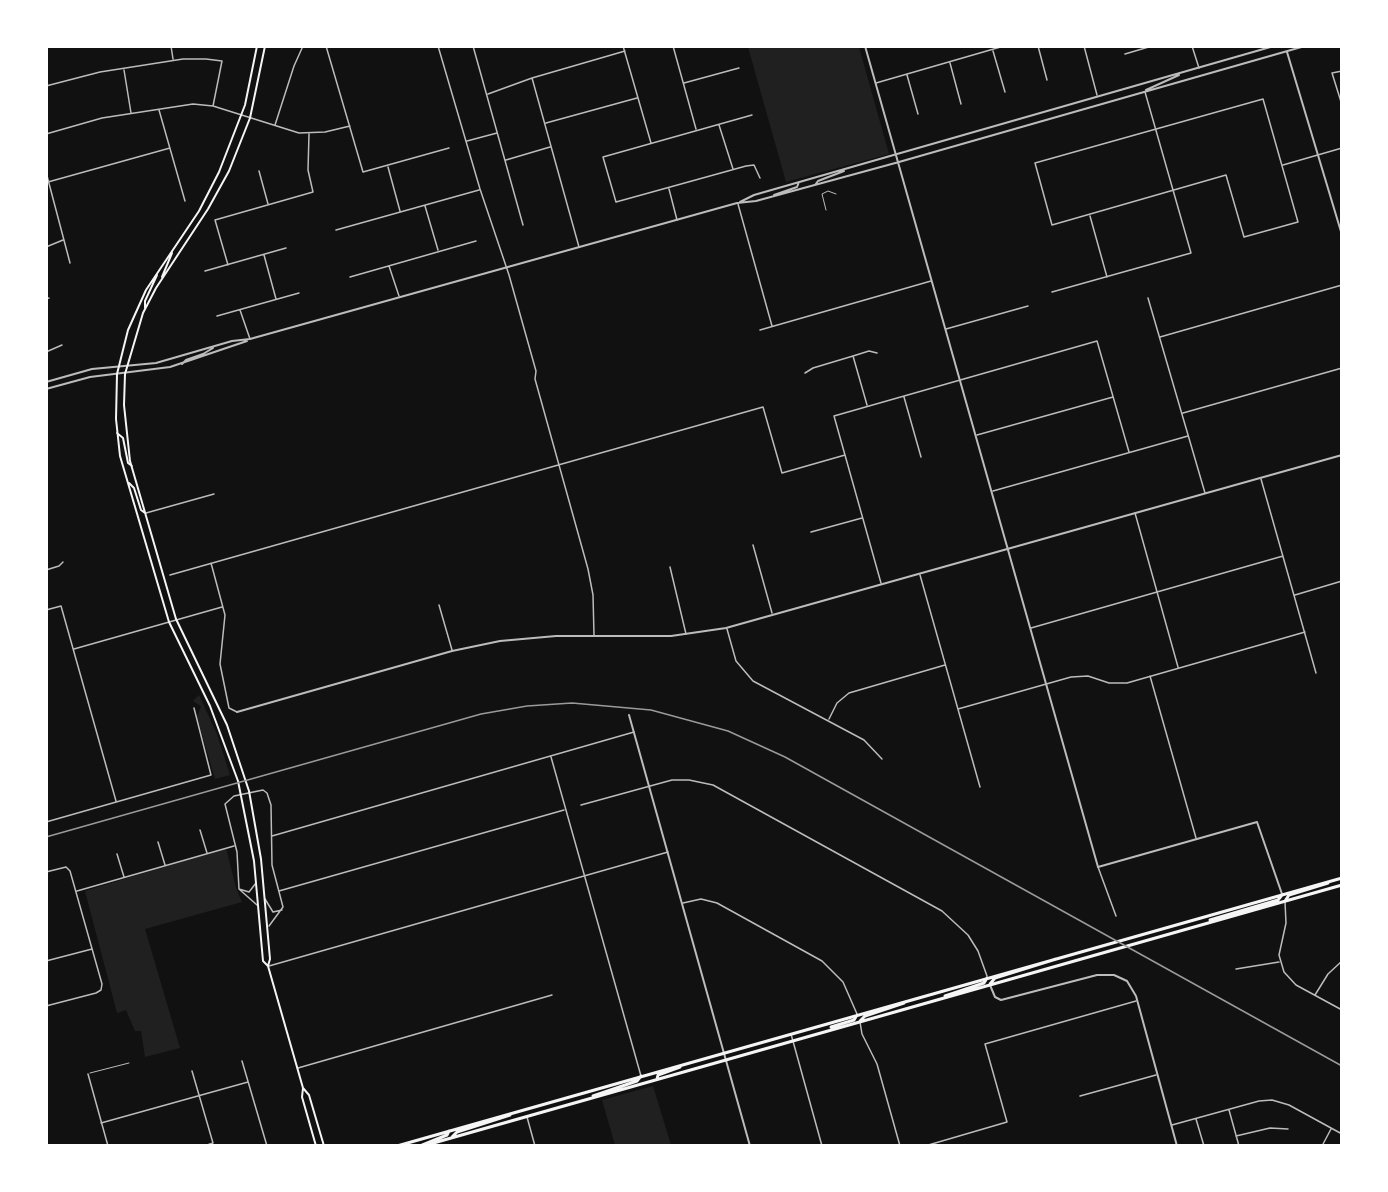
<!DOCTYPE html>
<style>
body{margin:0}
#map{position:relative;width:1388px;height:1192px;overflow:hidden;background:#111;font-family:Poppins,sans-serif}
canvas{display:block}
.frame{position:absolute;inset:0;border:48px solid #fff;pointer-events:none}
</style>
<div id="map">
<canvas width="1388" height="1192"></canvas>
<div class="frame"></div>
</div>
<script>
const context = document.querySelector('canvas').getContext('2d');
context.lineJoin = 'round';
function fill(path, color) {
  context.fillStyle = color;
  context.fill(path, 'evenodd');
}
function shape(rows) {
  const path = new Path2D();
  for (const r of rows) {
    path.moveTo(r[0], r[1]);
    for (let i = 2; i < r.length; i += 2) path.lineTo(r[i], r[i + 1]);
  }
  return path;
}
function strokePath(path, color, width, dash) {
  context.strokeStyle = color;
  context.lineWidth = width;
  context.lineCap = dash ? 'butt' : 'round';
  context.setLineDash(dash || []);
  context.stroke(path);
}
const green = shape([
 [748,47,859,47,889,154,786,182],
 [199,695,217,734,230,775,215,779,197,717,201,706,193,701],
 [226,848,236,888,242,902,145,929,180,1048,145,1057,141,1031,135,1031,126,1010,117,1013,85,891],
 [653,1086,671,1145,615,1145,602,1100]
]);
const service = shape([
 [826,210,822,194,828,191,836,194],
 [90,1073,129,1063]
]);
const minor = shape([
 [171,46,173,59],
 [326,46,363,172,449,148],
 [438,46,480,189,509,275,536,371,535,379,588,569,593,595,594,635],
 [473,46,523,225],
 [623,46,651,143],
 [673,46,696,129],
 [1038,46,1047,80],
 [1084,46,1097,95],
 [1192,46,1199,68],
 [993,51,1005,92],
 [1125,54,1152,46],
 [950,63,961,104],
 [124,70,131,113],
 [1342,71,1332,73,1342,105],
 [907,75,918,114],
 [532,78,579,247],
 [684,83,739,68],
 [876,83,1004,46],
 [46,86,100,72,183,59,206,59,222,61,213,106],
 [488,94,532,78,625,51],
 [1263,99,1298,222,1244,237,1226,175,1052,225,1035,163,1263,99],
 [159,110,185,201],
 [752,115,603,157,616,202,746,166,754,165,760,178],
 [546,123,637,98],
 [275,125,294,66,303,46],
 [719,125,733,169],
 [46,134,102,118,193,104,213,106,299,133,325,132,350,126],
 [467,141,497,133],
 [506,160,550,147],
 [1283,165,1342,148],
 [388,167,400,211],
 [259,171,268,204],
 [46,172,70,263],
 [48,182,170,148],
 [669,189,677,220],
 [738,204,772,326],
 [425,206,438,250],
 [1090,216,1107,277],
 [336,230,479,190],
 [46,247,63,240],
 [264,255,276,299],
 [228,265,215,220,313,192,308,170,309,134],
 [389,266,399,296],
 [205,271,286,248],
 [350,277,476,241],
 [1052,292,1191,253,1145,92],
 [1148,298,1205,493],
 [46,299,49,298],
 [240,310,250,339],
 [217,316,299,293],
 [946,329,1028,306],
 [760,330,931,281],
 [1160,337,1342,285],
 [46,352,62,345],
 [853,356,867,405],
 [805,373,813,368,853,356,869,351,877,353],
 [904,397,921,457],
 [1183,413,1342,368],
 [977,435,1113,397],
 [1261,479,1316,673],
 [993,491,1188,436],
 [146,513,214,494],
 [1135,513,1178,667],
 [811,532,862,518],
 [753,545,772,613],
 [211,563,225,615,220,664,229,708,237,712],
 [670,567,686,634],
 [46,570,59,566,63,562],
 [170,575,763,407,782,473,845,455],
 [920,575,980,787],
 [881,583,834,416,1097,341,1129,452],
 [1295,595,1342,581],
 [439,605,452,650],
 [46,610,61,606,116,801],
 [1031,628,1283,556],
 [727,629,736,661,753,681,864,740,882,759],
 [74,649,222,607],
 [1150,676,1196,838],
 [958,709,1071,677,1088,676,1109,683,1127,683,1305,632],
 [829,719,837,703,849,693,945,665],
 [551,757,641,1076],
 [581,805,672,780,689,780,713,785,942,911,968,935,978,951,987,976],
 [46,822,211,775,194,708],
 [200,830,207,853],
 [272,836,634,732],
 [158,842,165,865],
 [117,854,124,877],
 [1098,867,1116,916],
 [46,872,66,867,70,871,102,984,101,990,96,993,46,1006],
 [256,883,249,892,239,889,257,905],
 [239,889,237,852,225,804,234,796,263,790,267,793,271,805,272,865,283,907,269,926],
 [77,891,234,846],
 [279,891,564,810],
 [265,899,273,912,282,910],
 [1285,902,1286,923,1279,955,1284,972,1296,985,1342,1010],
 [683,903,701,899,717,903,822,961,843,982,857,1014],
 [46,961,92,949],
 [269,966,668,852],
 [1236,969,1279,962],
 [1315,995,1328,974,1342,961],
 [860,1022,862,1034,877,1064,900,1146],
 [791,1034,822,1146],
 [242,1061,267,1146],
 [298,1068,552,995],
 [192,1071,213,1143,204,1146],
 [88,1074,108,1146],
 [1080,1096,1156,1075],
 [1229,1110,1239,1146],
 [527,1117,535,1146],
 [1196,1119,1204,1146],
 [101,1123,248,1082],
 [1172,1125,1259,1101,1272,1100,1289,1105,1342,1134],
 [1236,1136,1270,1128,1288,1129],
 [925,1146,1007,1122,985,1044,1136,1001],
 [1322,1146,1331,1129]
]);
const tertiary = shape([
 [865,46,1098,867,1257,822,1282,894],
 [1287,52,1342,235],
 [1146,90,1179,75],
 [815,185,818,181,844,171],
 [774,195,797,187,799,182],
 [740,202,754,195,1274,46],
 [182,364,186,360,203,354,213,348],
 [46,382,92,369,156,363,232,341,250,339,737,203,756,201,899,162,1305,46],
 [46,389,90,377,170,367,247,341],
 [237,712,452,651,500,641,556,636,671,636,726,628,1342,455],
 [629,715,750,1146],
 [990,985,995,997,1001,1000,1097,975,1114,975,1127,981,1136,996,1177,1146]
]);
const secondary = shape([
 [257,46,245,105,219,172,199,211,146,290,128,330,117,374,116,419,120,456,169,622,210,706,238,781,254,861,263,961,268,966,303,1088,309,1095,324,1146],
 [265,46,250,118,229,171,208,209,156,288,143,313,125,374,124,405,130,461,176,619,227,725,249,791,261,859,270,959,268,966],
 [162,277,172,253],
 [145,308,145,301,157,275],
 [117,433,123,438,128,463,132,466],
 [129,483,134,488,141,510,145,513],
 [303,1088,302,1097,316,1146]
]);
const primary = shape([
 [1285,901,1289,895,1328,883],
 [1210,920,1278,900,1282,895],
 [990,984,995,978,1056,959],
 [945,996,984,983,987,978],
 [860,1021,865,1016,904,1003],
 [831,1027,854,1020,857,1015],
 [657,1079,658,1075,680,1067],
 [593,1096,637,1081,641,1076],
 [452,1137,457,1132,510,1115],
 [397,1146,1342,878],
 [420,1146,447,1135,449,1131],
 [423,1146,1342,885]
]);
const rail = shape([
 [46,837,481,714,527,706,572,703,651,710,728,731,785,757,1342,1066]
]);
fill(green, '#202020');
strokePath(service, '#bcbcbc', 1);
strokePath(minor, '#bcbcbc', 1.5);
strokePath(tertiary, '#bcbcbc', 2);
strokePath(secondary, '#f5f5f5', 2);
strokePath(primary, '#f5f5f5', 3);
strokePath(rail, '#9a9a9a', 1.5);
</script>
